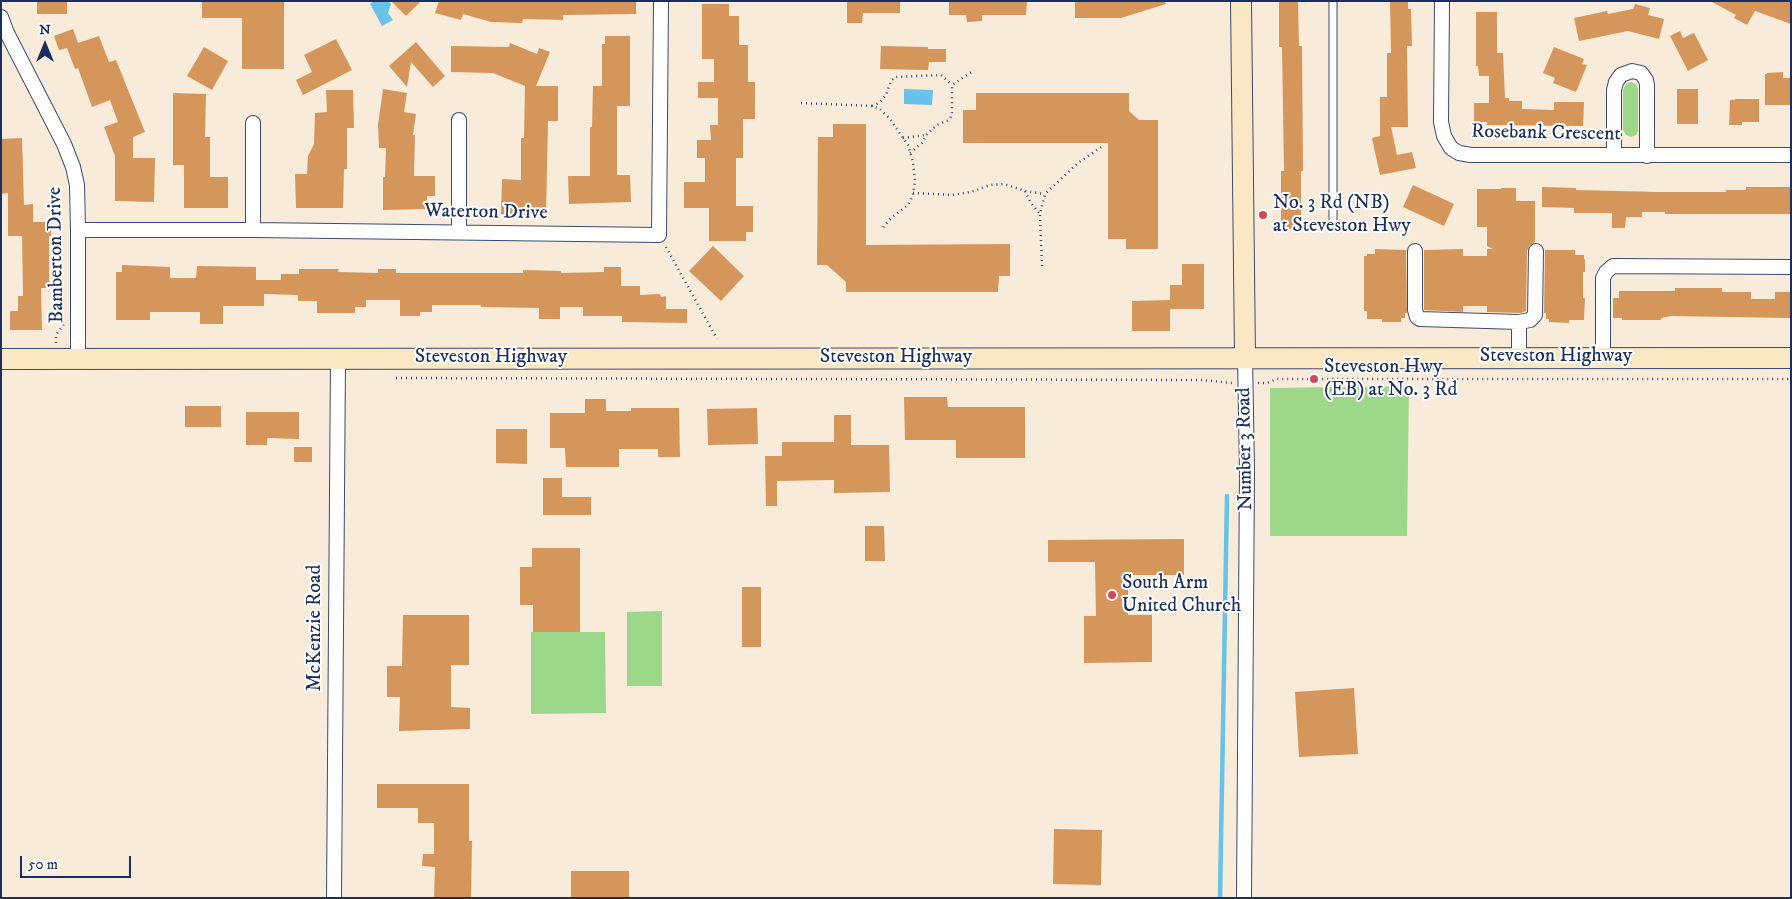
<!DOCTYPE html>
<style>
body{margin:0}
#map{position:relative;width:1792px;height:899px;overflow:hidden;background:#f8ebda;font-family:"IM FELL DW Pica",serif}
canvas{display:block}
.frame{position:absolute;inset:0;border:2px solid #1b2f5e;pointer-events:none}
.north{position:absolute;left:20px;top:20px;width:50px;height:50px;-webkit-text-stroke:4px #fff;paint-order:stroke;rotate:0deg;font-size:14px;font-weight:700;line-height:20px;text-align:center;color:#1b2f5e}
.north::after{content:'';display:block;margin:auto;width:18px;height:22px;background:#1b2f5e;clip-path:polygon(50% 0,100% 100%,50% 72%,0 100%)}
.scale{position:absolute;left:20px;top:856px;width:111px;height:22px;box-sizing:border-box;border:2px solid #1b2f5e;border-top:0;padding-left:6px;font-size:15px;line-height:18px;white-space:nowrap;color:#1b2f5e;-webkit-text-stroke:4px #fff;paint-order:stroke}
</style>
<div id="map">
<canvas width="1792" height="899"></canvas>
<div class="frame"></div>
<div class="north">N</div>
<div class="scale">50 m</div>
</div>
<script>
const context = document.querySelector('canvas').getContext('2d');
context.lineJoin = 'round';
function fill(path, color) {
  context.fillStyle = color;
  context.fill(path, 'evenodd');
}
function shape(rows) {
  const path = new Path2D();
  for (const r of rows) {
    path.moveTo(r[0], r[1]);
    for (let i = 2; i < r.length; i += 2) path.lineTo(r[i], r[i + 1]);
  }
  return path;
}
function strokePath(path, color, width, dash) {
  context.strokeStyle = color;
  context.lineWidth = width;
  context.lineCap = dash ? 'butt' : 'round';
  context.setLineDash(dash || []);
  context.stroke(path);
}
function label(font, color, halo, rows, align = 'center') {
  context.font = font + ' "IM FELL DW Pica",serif';
  context.lineWidth = 4;
  context.setLineDash([]);
  context.textBaseline = 'middle';
  context.strokeStyle = halo;
  context.fillStyle = color;
  for (const [text, x, y, turn = 0] of rows) {
    context.save();
    context.translate(x, y);
    context.rotate((+turn || 0) * Math.PI / 180);
    context.textAlign = isNaN(turn) ? turn : align;
    if (halo) context.strokeText(text, 0, 0);
    context.fillText(text, 0, 0);
    context.restore();
  }
}
const green = shape([
 [1631,82,1636,84,1638,89,1638,131,1636,135,1631,137,1626,135,1623,130,1623,90,1626,84],
 [1409,386,1407,536,1270,536,1270,388],
 [662,611,662,686,627,686,627,612],
 [531,632,605,632,606,713,531,714]
]);
const water = shape([
 [374,1,388,1,391,4,388,13,393,20,382,26,370,4],
 [904,89,933,90,932,105,904,104]
]);
const stream = shape([
 [1220,898,1227,496]
]);
const building = shape([
 [37,1,67,1,67,14,37,14],
 [202,1,284,1,284,69,242,69,242,18,202,18],
 [391,1,421,1,406,16],
 [439,1,636,1,636,14,563,15,563,20,523,19,522,23,491,22,463,14,461,20,435,13],
 [847,1,900,1,900,13,863,13,862,23,847,23],
 [949,1,1027,1,1026,15,982,15,982,21,967,22,966,15,949,15],
 [1075,1,1165,1,1166,4,1121,18,1075,18],
 [1279,1,1298,1,1299,46,1302,46,1303,171,1301,171,1301,229,1281,229,1281,171,1284,171,1282,47,1279,47],
 [1390,1,1408,1,1408,9,1411,9,1412,46,1407,46,1408,127,1391,127,1397,155,1412,152,1416,168,1380,175,1372,138,1380,136,1380,97,1387,97,1387,53,1391,53],
 [1710,1,1791,1,1791,24,1755,11,1747,25,1734,18,1736,15],
 [702,4,729,4,729,16,739,16,739,45,748,45,748,82,755,82,755,119,743,119,743,158,736,158,736,206,753,206,753,232,746,232,746,241,709,241,709,208,684,208,684,182,705,182,705,158,697,158,697,140,711,140,710,125,718,125,718,98,698,98,698,82,714,82,714,59,702,59],
 [1635,4,1650,8,1648,15,1664,19,1659,39,1628,31,1579,41,1574,18,1607,11,1608,14,1633,9],
 [1476,12,1497,12,1497,53,1503,53,1505,98,1509,98,1509,101,1522,101,1522,109,1554,110,1554,102,1584,102,1583,126,1487,125,1487,122,1474,122,1474,103,1489,103,1489,76,1479,76,1478,66,1476,66],
 [73,29,78,43,99,36,109,62,116,60,145,132,133,137,133,158,155,158,154,202,115,201,115,156,104,127,118,122,110,100,92,107,78,68,75,69,67,48,59,50,54,36],
 [1680,31,1683,38,1694,33,1708,60,1688,71,1670,36],
 [605,36,630,36,630,106,617,106,617,175,630,175,631,202,569,204,568,176,590,176,590,127,592,127,593,86,602,86,602,44,605,44],
 [336,39,352,70,303,95,296,80,312,72,304,55],
 [416,42,445,76,433,87,411,62,407,87,389,66],
 [510,43,537,54,539,48,550,52,536,86,558,86,558,121,548,121,546,215,501,214,502,179,521,180,521,138,524,138,525,86,493,73,451,72,451,46,509,47],
 [881,46,928,47,928,49,946,49,946,62,929,62,928,70,880,69],
 [204,47,228,61,212,90,187,76],
 [1554,47,1584,59,1582,64,1587,65,1576,92,1553,83,1555,78,1543,73],
 [1783,72,1783,78,1791,78,1791,105,1765,105,1765,74,1767,74,1767,73],
 [383,89,407,93,404,112,416,114,413,135,415,135,414,176,435,176,435,196,427,196,427,209,383,210,383,177,385,177,386,148,379,148,378,125],
 [1677,89,1698,89,1698,124,1677,124],
 [326,90,353,90,354,128,347,128,347,169,344,169,343,208,296,208,295,174,307,174,308,156,314,144,315,113,327,112],
 [173,93,206,94,205,137,210,137,210,177,228,177,228,208,184,208,184,165,173,165],
 [976,93,1129,93,1129,111,1139,120,1158,120,1158,249,1126,249,1126,239,1108,239,1108,143,963,143,963,110,976,110],
 [1735,99,1759,99,1759,122,1742,122,1742,125,1729,125,1730,100,1735,100],
 [833,124,866,124,866,245,1010,244,1010,276,999,276,998,292,846,292,846,282,827,265,817,265,818,137,833,137],
 [22,138,24,205,33,204,33,222,51,222,51,236,49,236,49,288,41,288,42,330,10,330,10,311,18,311,18,296,23,296,22,236,8,236,8,193,1,194,1,139],
 [1413,185,1454,204,1444,226,1403,207],
 [1542,187,1576,188,1576,190,1658,192,1726,192,1726,190,1746,190,1746,187,1791,187,1791,214,1665,214,1665,212,1642,212,1642,217,1626,217,1625,228,1612,228,1612,213,1574,213,1574,208,1542,207],
 [1501,188,1516,188,1516,201,1535,201,1535,242,1529,246,1527,251,1526,311,1521,313,1487,312,1487,306,1463,306,1463,312,1424,310,1424,250,1463,249,1463,256,1487,256,1487,249,1493,249,1487,246,1487,227,1477,227,1477,189,1501,189],
 [713,246,744,276,721,301,689,271],
 [1375,249,1406,250,1407,313,1405,313,1405,318,1401,318,1401,322,1382,322,1382,319,1367,319,1367,311,1364,311,1364,256,1367,256,1367,254,1375,254],
 [1545,250,1575,250,1575,255,1584,255,1584,259,1585,259,1585,272,1583,272,1583,298,1585,298,1584,320,1569,320,1569,323,1549,322,1549,319,1546,319,1546,313,1544,313],
 [1182,264,1204,264,1204,309,1170,309,1170,285,1182,285],
 [122,265,170,267,170,278,196,278,197,266,256,267,256,280,281,280,281,274,299,274,299,269,339,269,338,272,378,273,378,269,396,269,396,273,523,273,523,270,561,271,561,273,604,272,604,267,621,267,621,286,640,286,640,295,660,294,661,297,666,296,666,309,687,309,687,323,622,322,622,316,583,316,583,307,560,307,560,319,539,319,539,308,481,307,481,305,432,305,432,312,420,312,420,316,400,316,400,300,366,300,366,307,355,307,355,313,317,313,317,301,298,301,298,295,264,294,264,306,223,306,223,324,200,324,200,312,150,312,150,320,116,320,116,272,122,272],
 [1675,288,1722,288,1722,292,1751,292,1751,299,1775,299,1775,292,1791,292,1791,318,1671,316,1661,318,1661,320,1622,320,1622,318,1613,318,1613,298,1619,298,1619,291,1675,291],
 [1170,300,1170,331,1132,331,1132,301],
 [904,397,947,397,948,407,1025,407,1025,458,956,458,956,440,905,440],
 [585,399,606,399,606,411,631,411,631,408,679,408,680,457,658,457,658,449,619,449,619,467,566,467,565,448,550,448,550,413,585,413],
 [185,406,221,406,221,427,185,427],
 [757,408,758,444,708,445,707,409],
 [246,412,299,412,299,439,267,438,267,445,246,445],
 [834,415,851,415,851,445,889,445,890,492,834,493,834,480,777,481,777,506,766,506,765,456,782,456,782,442,834,442],
 [496,429,527,429,527,464,496,463],
 [294,447,312,447,312,462,294,462],
 [543,478,562,478,562,497,591,497,591,515,543,515],
 [865,526,884,526,885,561,865,561],
 [1184,539,1184,575,1128,575,1128,615,1152,615,1152,662,1084,663,1084,616,1096,616,1095,562,1048,562,1048,540],
 [532,548,580,548,580,632,533,632,533,605,520,605,520,567,532,567],
 [742,587,761,587,761,647,742,647],
 [403,615,469,615,469,665,451,665,451,707,470,708,470,729,399,731,400,697,387,697,387,666,402,666],
 [1354,688,1358,754,1299,757,1295,692],
 [377,784,469,784,469,841,472,841,471,898,434,898,435,867,422,866,423,854,434,854,434,823,418,823,418,808,377,808],
 [1054,829,1102,830,1101,885,1053,884],
 [571,871,629,871,629,898,571,898]
]);
const path = shape([
 [801,103,872,106,880,109,890,119,908,145,913,162,915,181,913,195,908,205,891,218,881,230],
 [872,106,879,103,886,95,891,81,895,77,941,75,952,85],
 [903,138,926,135],
 [910,153,922,143,927,134,937,125,949,120,952,115,952,85,973,71],
 [1025,191,1031,203,1039,213],
 [913,193,952,195,971,192,990,185,1004,184,1025,191,1045,194],
 [666,247,717,339],
 [1042,266,1040,214,1045,194,1078,163,1103,146],
 [56,343,56,335,64,324],
 [396,378,1203,380,1232,383],
 [1258,383,1267,383,1277,379,1791,379]
]);
const lane = shape([
 [1333,224,1333,1]
]);
const street = shape([
 [1442,1,1441,122,1444,136,1451,148,1459,153,1471,155,1791,155],
 [1,17,7,33,64,144,73,167,77,185,78,230,78,358],
 [459,120,459,232],
 [1614,155,1614,90,1616,82,1621,75,1632,71,1641,73,1646,80,1647,85,1647,156],
 [78,230,253,230,659,235,661,1],
 [253,230,253,123],
 [1415,251,1415,310,1417,317,1420,319,1519,322,1530,320,1535,315,1536,251],
 [1519,322,1519,357],
 [1603,357,1603,278,1606,272,1613,266,1791,267],
 [334,898,338,358],
 [1244,898,1247,470,1245,357]
]);
const secondary = shape([
 [1241,1,1245,357],
 [1,359,1791,358]
]);
const markers = [
 [1263,215,5,"#d1495b"],
 [1314,379,5,"#d1495b"],
 [1112,595,5,"#d1495b"]
];
const streetNames = [
 ["Rosebank Crescent",1546,134,1],
 ["Waterton Drive",486,213,1],
 ["Bamberton Drive",57,255,-91],
 ["Steveston Highway",1556,357],
 ["Steveston Highway",491,358],
 ["Steveston Highway",896,358],
 ["Number 3 Road",1246,449,-91],
 ["McKenzie Road",316,628,-90]
];
const poiNames = [
 ["No. 3 Rd (NB)",1273,204],
 ["at Steveston Hwy",1273,227],
 ["Steveston Hwy",1324,368],
 ["(EB) at No. 3 Rd",1324,391],
 ["South Arm",1122,584],
 ["United Church",1122,607]
];
fill(green, '#9cd78a');
fill(water, '#69c2e7');
strokePath(stream, '#69c2e7', 4.5);
fill(building, '#d4965a');
strokePath(lane, '#3c4b71', 9);
strokePath(street, '#3c4b71', 16);
strokePath(secondary, '#3c4b71', 22);
strokePath(path, '#3c4b71', 2.5, [1, 4]);
strokePath(lane, '#fff', 7);
strokePath(street, '#fff', 14);
strokePath(secondary, '#fae7c3', 20);
for (const [x, y, r, color] of markers) {
  const dot = new Path2D();
  dot.arc(x, y, r, 0, 2 * Math.PI);
  context.fillStyle = color;
  context.fill(dot);
  strokePath(dot, '#fff', 2);
}
label('20px', '#1b2f5e', '#fff', streetNames);
label('20px', '#1b2f5e', '#fff', poiNames, 'left');
</script>
